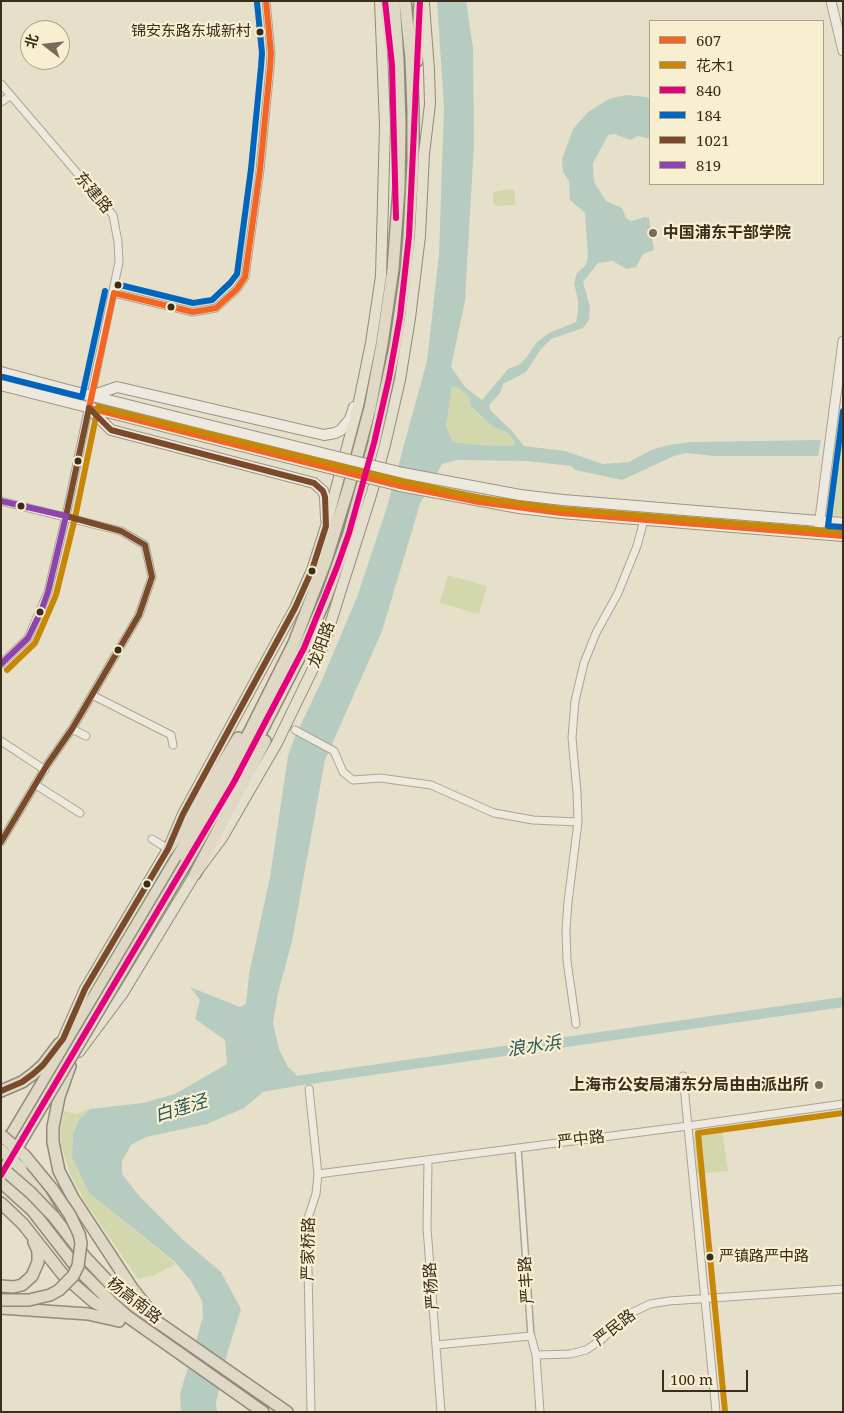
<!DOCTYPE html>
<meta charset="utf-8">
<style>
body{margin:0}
#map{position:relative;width:844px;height:1413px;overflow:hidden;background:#e6e0cb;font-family:"Noto Serif","Noto Sans SC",serif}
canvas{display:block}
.frame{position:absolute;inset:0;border:2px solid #3a2d1c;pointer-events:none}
.legend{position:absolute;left:649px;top:20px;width:175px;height:165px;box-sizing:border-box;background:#f8efd0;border:1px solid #aca188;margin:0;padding:6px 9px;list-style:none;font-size:15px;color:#3a2d1c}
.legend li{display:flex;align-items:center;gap:10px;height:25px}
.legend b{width:25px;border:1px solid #aca188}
.north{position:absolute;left:20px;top:20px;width:50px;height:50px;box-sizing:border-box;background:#f8efd0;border:1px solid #aca188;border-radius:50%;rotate:286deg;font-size:14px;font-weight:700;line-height:20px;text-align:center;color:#3a2d1c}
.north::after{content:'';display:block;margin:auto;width:18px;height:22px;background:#766c59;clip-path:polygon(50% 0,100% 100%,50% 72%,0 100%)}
.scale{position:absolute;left:662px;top:1370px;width:86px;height:22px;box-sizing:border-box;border:2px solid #3a2d1c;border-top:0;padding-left:6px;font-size:15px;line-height:18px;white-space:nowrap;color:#3a2d1c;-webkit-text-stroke:4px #f8efd0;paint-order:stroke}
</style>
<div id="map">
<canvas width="844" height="1413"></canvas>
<div class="frame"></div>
<ul class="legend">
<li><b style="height:6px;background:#f26522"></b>607</li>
<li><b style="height:6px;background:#c88807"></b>花木1</li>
<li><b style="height:6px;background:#e5007d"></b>840</li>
<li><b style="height:6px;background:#0065bd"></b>184</li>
<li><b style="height:6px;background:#7a4b2a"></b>1021</li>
<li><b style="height:6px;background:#8e44ad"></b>819</li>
</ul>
<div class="north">北</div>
<div class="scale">100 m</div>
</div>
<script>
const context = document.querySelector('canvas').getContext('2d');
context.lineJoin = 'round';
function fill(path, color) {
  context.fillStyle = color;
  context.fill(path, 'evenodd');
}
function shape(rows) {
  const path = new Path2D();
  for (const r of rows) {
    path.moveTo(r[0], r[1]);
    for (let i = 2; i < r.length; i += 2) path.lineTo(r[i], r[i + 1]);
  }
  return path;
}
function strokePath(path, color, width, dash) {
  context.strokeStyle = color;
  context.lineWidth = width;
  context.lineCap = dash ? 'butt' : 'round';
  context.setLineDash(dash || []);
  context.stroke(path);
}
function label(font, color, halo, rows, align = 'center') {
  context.font = font + ' "Noto Serif","Noto Sans SC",serif';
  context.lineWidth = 4.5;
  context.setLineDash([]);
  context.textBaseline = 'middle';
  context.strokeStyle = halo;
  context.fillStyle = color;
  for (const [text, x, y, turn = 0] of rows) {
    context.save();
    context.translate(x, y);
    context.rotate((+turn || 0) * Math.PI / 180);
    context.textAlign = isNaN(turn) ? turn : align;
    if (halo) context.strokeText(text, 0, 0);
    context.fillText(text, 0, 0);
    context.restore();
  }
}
const green = shape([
 [513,189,515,192,515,205,496,206,493,203,493,193,497,191],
 [452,387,457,387,465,393,470,398,471,408,481,417,493,427,507,432,515,442,515,446,480,445,453,442,446,426],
 [843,426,843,516,829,515],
 [448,575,487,586,479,614,440,603],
 [90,1109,79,1120,73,1134,72,1157,89,1193,176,1264,152,1276,138,1279,85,1202,71,1176,61,1145,61,1128,64,1111,76,1114],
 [722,1128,728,1171,697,1174,694,1140,696,1134,701,1131]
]);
const water = shape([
 [437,1,466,1,473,48,474,143,465,301,451,367,465,387,482,400,508,369,520,364,526,358,537,342,549,333,576,322,578,312,578,300,574,283,577,273,586,265,588,256,585,213,570,200,569,181,563,172,562,159,573,129,588,112,609,99,626,95,647,97,650,99,650,139,638,136,630,140,614,134,608,135,593,163,594,182,606,201,622,208,626,218,631,221,645,217,649,218,654,250,643,254,636,267,626,269,613,261,598,263,583,282,590,307,589,320,583,328,551,339,541,349,526,372,503,384,500,393,489,405,491,411,511,430,524,446,565,451,603,464,629,462,651,450,669,445,692,442,821,440,818,456,714,456,686,453,674,456,622,480,575,470,571,466,526,461,457,460,442,464,420,504,382,631,325,760,292,941,278,993,273,1023,279,1049,288,1067,296,1074,295,1086,263,1092,244,1108,207,1124,146,1137,131,1145,122,1161,122,1174,140,1197,182,1239,221,1272,241,1309,227,1354,216,1403,217,1412,181,1412,180,1394,203,1317,202,1301,191,1281,175,1262,89,1193,72,1157,73,1134,79,1120,90,1109,143,1103,175,1094,227,1064,225,1040,195,1019,200,1000,190,987,240,1007,246,1004,249,974,270,877,288,756,294,739,322,680,357,597,387,507,427,361,439,254,444,107],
 [452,387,457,387,465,393,470,398,471,407,493,427,507,432,515,442,515,446,480,445,453,442,446,426]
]);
const river = shape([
 [841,447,843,447],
 [282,1083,843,1002]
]);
const pedestrian = shape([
 [518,1148,531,1336]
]);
const minor = shape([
 [1,84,113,215,118,242,119,262,66,516,48,592,28,638,1,664],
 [1,102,10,96],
 [114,293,193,312,216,308,237,289,245,277,260,170,270,68,271,53,266,1],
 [1,501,121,531,145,545,152,577,139,615,72,729,47,765,1,842],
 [92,695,171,735,173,745],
 [72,729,86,736],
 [295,730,334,751,343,772,353,780,380,778,431,785,494,813,533,820,578,822],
 [1,741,45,770],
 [36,785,80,813],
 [152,839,168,849],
 [576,1024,567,961,566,930,568,902,578,822,577,792,572,738,575,701,584,663,596,633,618,593,637,546,644,520],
 [683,1076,716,1412],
 [309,1089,318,1174,316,1194,307,1221,311,1412],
 [428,1160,427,1228,441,1412],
 [318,1174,688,1126,843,1104],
 [436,1345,531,1336,536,1355,540,1412],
 [536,1355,570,1354,586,1350,601,1340,629,1314,650,1304,669,1301,843,1289]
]);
const tertiary = shape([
 [831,1,843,51],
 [818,534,843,341]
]);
const secondary = shape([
 [1,372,64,389,208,425],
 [1,385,205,437],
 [91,396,117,387,324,435,335,433,341,430,350,419,354,407],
 [89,408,111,430,314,483,323,491,325,497,326,519],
 [520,495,563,500,843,523],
 [519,508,561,513,843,536]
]);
const primary = shape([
 [59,1048,85,989,168,849,183,814,295,608,312,570,326,526,358,406,371,343,381,276,385,125,380,1],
 [79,1052,123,993,195,874,222,838,277,743,322,650,372,492,385,445,400,380,410,318,420,236,424,154,430,104,429,70,424,4]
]);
const trunk = shape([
 [385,1,391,50],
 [417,61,420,1],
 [168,849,190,818,238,738],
 [186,863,260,734,304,648,327,595,349,533,374,443,395,347,406,271,409,236,413,162,413,110,411,59,405,1],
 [195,874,265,741],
 [70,1066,59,1097,53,1127,53,1142,59,1171,73,1198,132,1288,150,1311],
 [1,1091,22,1082,33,1074,43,1065,59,1044],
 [3,1149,225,777,251,729,294,643,325,563,349,486,370,408,382,344,393,269,399,188,400,125,398,60,394,1],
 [21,1168,41,1195,54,1217,85,1257,117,1291,136,1307,287,1412],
 [1,1182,32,1210,77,1268,110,1301,128,1317,263,1412],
 [1,1203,23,1224,64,1276,94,1302,119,1316],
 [1,1286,13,1287,22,1285,32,1276,38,1262,38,1251,34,1242],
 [1,1308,88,1314,119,1321]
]);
const secondaryBridge = shape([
 [208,425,403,473,520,495],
 [205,437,400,486,519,508]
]);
const trunkBridge = shape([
 [1,1135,25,1156,53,1190,70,1215,79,1234,81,1243,78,1266,73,1276,59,1290,50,1295,29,1300,1,1300],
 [1,1150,21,1168],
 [1,1167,31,1193,54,1217],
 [1,1175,186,863]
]);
const bus1 = shape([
 [114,293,89,408,400,486,479,502,561,513,843,536],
 [114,293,193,312,216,308,237,289,245,277,260,170,270,68,271,53,266,1]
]);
const bus2 = shape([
 [7,670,35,643,56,595,75,518,98,407,401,481,480,498,562,509,842,532],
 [725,1411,698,1133,843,1113]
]);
const bus3 = shape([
 [385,1,392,65,396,218],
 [1,1175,234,782,304,648,337,567,349,533,374,443,389,378,400,317,409,236,420,1]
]);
const bus4 = shape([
 [116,284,193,303,212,300,230,283,237,274,251,169,261,67,262,53,257,2],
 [3,377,82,397,105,291],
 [843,411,828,526,843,527]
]);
const bus5 = shape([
 [1,842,47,765,72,729,139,615,152,577,145,545,121,531,66,516,89,408],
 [1,1091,22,1082,33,1074,43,1065,63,1039,85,989,168,849,183,814,295,608,312,570,326,526,325,497,323,491,314,483,111,430,89,408]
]);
const bus6 = shape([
 [1,501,66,516,48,592,41,611,28,638,1,664]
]);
const markers = [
 [260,32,4.5,"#3a2d1c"],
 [653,233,5,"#766c59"],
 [118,285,4.5,"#3a2d1c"],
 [171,307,4.5,"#3a2d1c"],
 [78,461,4.5,"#3a2d1c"],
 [21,506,4.5,"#3a2d1c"],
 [312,571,4.5,"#3a2d1c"],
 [40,612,4.5,"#3a2d1c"],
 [118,650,4.5,"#3a2d1c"],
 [147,884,4.5,"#3a2d1c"],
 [819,1085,5,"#766c59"],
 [710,1257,4.5,"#3a2d1c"]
];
const busNames = [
 ["锦安东路东城新村",251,32],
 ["严镇路严中路",719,1257,"left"]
];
const streetNames = [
 ["东建路",93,193,50],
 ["龙阳路",322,645,-70],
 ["严中路",581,1140,-7],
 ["严家桥路",309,1249,-89],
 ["严丰路",527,1280,-94],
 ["严杨路",432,1286,-94],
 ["杨高南路",134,1301,38],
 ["严民路",615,1328,-38]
];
const poiNames = [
 ["中国浦东干部学院",663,233],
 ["上海市公安局浦东分局由由派出所",809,1085,"right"]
];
const waterNames = [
 ["浪水浜",534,1047,-8],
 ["白莲泾",181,1109,-17]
];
fill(green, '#d3d7ac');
fill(water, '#b7ccc0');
strokePath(river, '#b7ccc0', 10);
strokePath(pedestrian, '#aba494', 8);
strokePath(minor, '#aba494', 9);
strokePath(tertiary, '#aba494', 11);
strokePath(secondary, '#9a9485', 12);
strokePath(primary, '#908a7b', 12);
strokePath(trunk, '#908a7b', 14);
strokePath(pedestrian, '#ede9de', 5);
strokePath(minor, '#ede9de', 7);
strokePath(tertiary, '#ede9de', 9);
strokePath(secondary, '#ede9de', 10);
strokePath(primary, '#e5e0ce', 10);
strokePath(trunk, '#dfd8c4', 11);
strokePath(secondaryBridge, '#9a9485', 12, []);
strokePath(trunkBridge, '#908a7b', 14, []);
strokePath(secondaryBridge, '#ede9de', 10);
strokePath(trunkBridge, '#dfd8c4', 11);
strokePath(bus1, '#f26522', 6);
strokePath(bus2, '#c88807', 6);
strokePath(bus3, '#e5007d', 6);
strokePath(bus4, '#0065bd', 6);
strokePath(bus5, '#7a4b2a', 6);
strokePath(bus6, '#8e44ad', 6);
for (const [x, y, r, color] of markers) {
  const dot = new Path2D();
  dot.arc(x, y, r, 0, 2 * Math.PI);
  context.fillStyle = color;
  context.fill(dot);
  strokePath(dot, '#f8efd0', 2);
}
label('15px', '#3a2d1c', '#f8efd0', busNames, 'right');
label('16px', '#3a2d1c', '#f8efd0', streetNames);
label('bold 16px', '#3a2d1c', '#f8efd0', poiNames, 'left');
label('italic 18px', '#2a5a5b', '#f8efd0', waterNames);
</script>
